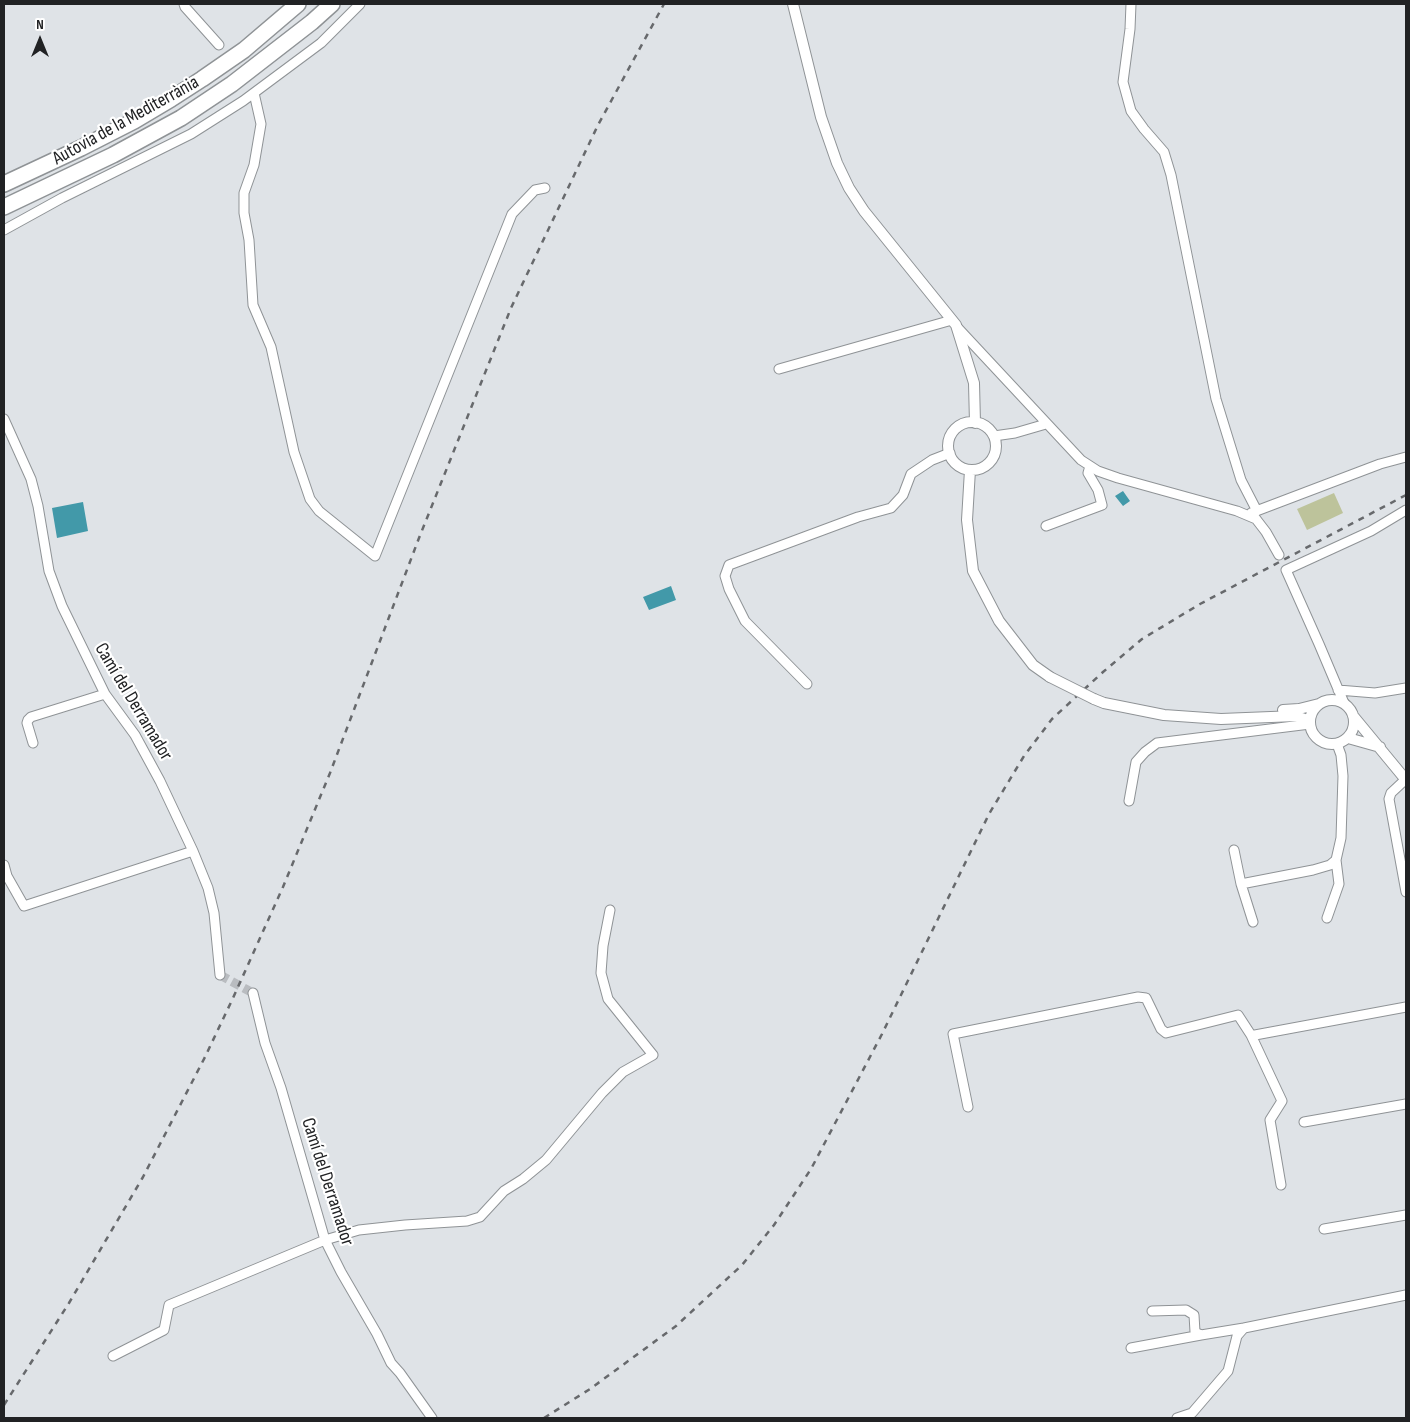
<!DOCTYPE html>
<meta charset="utf-8">
<style>
body{margin:0}
#map{position:relative;width:1410px;height:1422px;overflow:hidden;background:#dfe3e7;font-family:"Sofia Sans Condensed",sans-serif}
canvas{display:block}
.frame{position:absolute;inset:0;border:5px solid #212224;pointer-events:none}
.north{position:absolute;left:15px;top:15px;width:50px;height:50px;-webkit-text-stroke:4px #fff;paint-order:stroke;rotate:0deg;font-size:14px;font-weight:700;line-height:20px;text-align:center;color:#212224}
.north::after{content:'';display:block;margin:auto;width:18px;height:22px;background:#212224;clip-path:polygon(50% 0,100% 100%,50% 72%,0 100%)}
</style>
<div id="map">
<canvas width="1410" height="1422"></canvas>
<div class="frame"></div>
<div class="north">N</div>
</div>
<script>
const context = document.querySelector('canvas').getContext('2d');
context.lineJoin = 'round';
function fill(path, color) {
  context.fillStyle = color;
  context.fill(path, 'evenodd');
}
function shape(rows) {
  const path = new Path2D();
  for (const r of rows) {
    if (r.length === 3) {
      path.moveTo(r[0] + r[2], r[1]);
      path.arc(r[0], r[1], r[2], 0, 2 * Math.PI);
      continue;
    }
    path.moveTo(r[0], r[1]);
    for (let i = 2; i < r.length; i += 2) path.lineTo(r[i], r[i + 1]);
  }
  return path;
}
function strokePath(path, color, width, dash) {
  context.strokeStyle = color;
  context.lineWidth = width;
  context.lineCap = dash ? 'butt' : 'round';
  context.setLineDash(dash || []);
  context.stroke(path);
}
function label(font, color, halo, rows, align = 'center') {
  context.font = font + ' "Sofia Sans Condensed",sans-serif';
  context.lineWidth = 4.5;
  context.setLineDash([]);
  context.textBaseline = 'middle';
  context.strokeStyle = halo;
  context.fillStyle = color;
  for (const [text, x, y, turn = 0] of rows) {
    context.save();
    context.translate(x, y);
    context.rotate((+turn || 0) * Math.PI / 180);
    context.textAlign = isNaN(turn) ? turn : align;
    if (halo) context.strokeText(text, 0, 0);
    context.fillText(text, 0, 0);
    context.restore();
  }
}
const green = shape([
 [1334,493,1343,513,1307,530,1297,509]
]);
const water = shape([
 [1123,491,1130,501,1123,506,1115,496],
 [83,502,88,531,57,538,52,508],
 [671,586,676,600,649,610,643,597]
]);
const minorTunnel = shape([
 [220,975,253,993]
]);
const minor = shape([
 [184,4,185,7,219,45],
 [1131,4,1130,29,1123,82,1131,111,1144,129,1164,152,1171,175,1216,399,1241,480,1257,511],
 [254,93,261,124,254,165,244,193,244,213,249,240,253,305,271,347,294,452,310,499,319,511,375,556,512,214,535,190,545,188],
 [4,230,62,198,191,134,243,101,321,43,360,4],
 [957,327,1081,460,1098,471,1118,478,1237,511,1256,519,1266,532,1279,555],
 [779,369,952,320],
 [4,419,31,479,38,506,49,571,62,606,105,694,135,735,160,781,193,851,208,888,214,913,220,975],
 [994,436,1015,433,1046,424],
 [1251,513,1380,464,1406,457],
 [1046,526,1102,505,1098,490,1088,473,1090,466],
 [807,684,745,621,729,589,725,576,729,565,858,517,891,508,903,495,911,474,932,460,950,453],
 [1338,690,1375,693,1406,688],
 [1344,703,1319,644,1286,570,1371,531,1406,510],
 [33,743,27,723,28,720,31,717,105,694],
 [1406,779,1391,793,1389,799,1406,892],
 [1129,801,1136,762,1145,752,1157,743,1310,724],
 [1234,850,1241,884],
 [4,865,7,876,24,906,193,851],
 [1327,918,1339,884,1336,860],
 [1253,922,1241,884,1313,870,1330,865,1336,860,1341,838,1343,776,1341,755,1337,744],
 [253,993,265,1043,281,1088,325,1240,341,1272,377,1334,391,1363,400,1373,432,1418],
 [1251,1035,1282,1101,1270,1120,1281,1185],
 [968,1107,953,1034,1138,997,1146,998,1161,1029,1166,1033,1238,1015,1251,1035,1255,1035,1406,1007],
 [1304,1122,1406,1104],
 [1324,1229,1406,1215],
 [1152,1311,1186,1310,1194,1315,1195,1332,1201,1335,1244,1328],
 [1131,1348,1201,1335],
 [113,1356,164,1330,169,1305,325,1240,359,1230,405,1225,467,1221,480,1217,504,1191,523,1179,546,1160,602,1093,623,1072,653,1055,608,999,601,973,603,946,610,910],
 [1177,1418,1192,1413,1228,1371,1237,1336,1244,1328,1406,1295]
]);
const tertiary = shape([
 [793,4,821,117,837,163,849,188,864,211,956,325,974,383,975,423],
 [972,446,24],
 [970,470,967,520,973,571,999,621,1033,665,1050,677],
 [1094,699,1104,703,1164,715,1221,719,1296,716,1310,721],
 [1332,722,22],
 [1283,710,1299,709,1319,704],
 [1354,717,1406,780],
 [1348,738,1380,747]
]);
const motorway = shape([
 [4,184,81,148,134,121,171,99,202,79,244,50,298,4],
 [4,207,113,155,181,118,232,84,312,22,332,4]
]);
const rail = shape([
 [4,1405,69,1303,143,1177,205,1057,233,998,283,887,330,773,419,538,511,308,598,125,664,4],
 [544,1418,590,1389,676,1326,742,1265,774,1225,811,1169,882,1034,989,814,1024,756,1052,719,1103,672,1142,639,1200,604,1406,495]
]);
const tertiaryBridge = shape([
 [1050,677,1094,699]
]);
const streetNames = [
 ["Autovia de la Mediterrània",126,121,-29],
 ["Camí del Derramador",133,702,59],
 ["Camí del Derramador",327,1182,72]
];
fill(green, '#bdc39b');
fill(water, '#4299a9');
strokePath(minorTunnel, '#b9bcc0', 9, [9, 4.5]);
strokePath(minor, '#8f9396', 11);
strokePath(tertiary, '#8f9396', 12);
strokePath(motorway, '#8f9396', 18);
strokePath(minor, '#fff', 9);
strokePath(tertiary, '#fff', 10);
strokePath(motorway, '#fff', 15);
strokePath(rail, '#67696c', 2.5, [6, 6]);
strokePath(tertiaryBridge, '#8f9396', 12, []);
strokePath(tertiaryBridge, '#fff', 10);
label('19px', '#212224', '#fff', streetNames);
</script>
